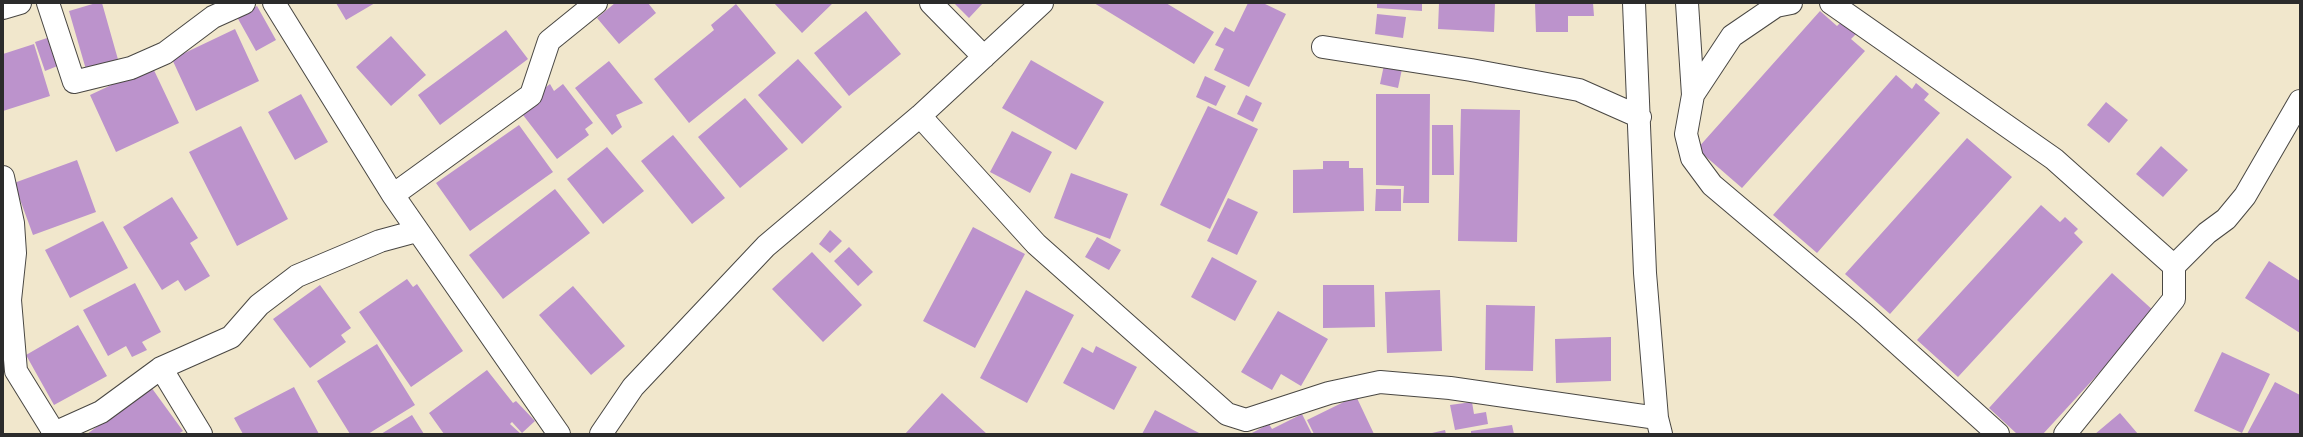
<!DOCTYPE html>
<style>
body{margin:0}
#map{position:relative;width:2303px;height:437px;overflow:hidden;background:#f1e7cc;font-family:"Balsamiq Sans",sans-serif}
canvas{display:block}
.frame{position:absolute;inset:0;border:4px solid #2b2b2b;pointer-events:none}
</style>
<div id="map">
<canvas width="2303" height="437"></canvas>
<div class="frame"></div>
</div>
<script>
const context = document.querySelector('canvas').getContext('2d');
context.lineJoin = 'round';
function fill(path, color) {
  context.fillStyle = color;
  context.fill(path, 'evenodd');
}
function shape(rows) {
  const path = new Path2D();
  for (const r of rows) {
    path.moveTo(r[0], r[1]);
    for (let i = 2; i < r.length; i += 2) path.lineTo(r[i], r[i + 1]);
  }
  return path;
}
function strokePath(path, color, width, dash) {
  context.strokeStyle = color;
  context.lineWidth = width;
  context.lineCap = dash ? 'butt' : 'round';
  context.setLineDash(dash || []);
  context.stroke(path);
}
const building = shape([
 [96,3,102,3,119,63,87,73,69,11],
 [336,3,375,3,346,20],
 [615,3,648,3,656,13,619,44,597,18],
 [774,3,833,3,802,33],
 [954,3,983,3,969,18],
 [1094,3,1166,3,1214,32,1194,64],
 [1248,3,1263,3,1286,14,1249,87,1214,70,1224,49,1215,45,1225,27,1234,32],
 [1377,3,1422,3,1422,11,1377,8],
 [1439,3,1495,3,1494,32,1438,29],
 [1535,3,1593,3,1594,16,1568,16,1568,32,1536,32],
 [736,4,776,53,689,123,654,79,714,30,711,25],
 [257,6,276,40,256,51,237,17],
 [866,11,901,54,849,96,814,53],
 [1820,11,1837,26,1842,21,1856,34,1851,39,1865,51,1742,188,1697,149],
 [1377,14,1406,17,1403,38,1375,34],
 [235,29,259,81,196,111,172,59],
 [506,30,528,59,440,125,418,95],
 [391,36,426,75,391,106,356,67],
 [50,37,60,65,45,71,35,42],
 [34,44,50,96,3,111,3,54],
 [798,59,842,107,802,144,758,95],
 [1031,60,1104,102,1076,150,1002,108],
 [609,61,643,103,616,115,622,127,612,135,575,88],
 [1384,65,1402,69,1398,88,1380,84],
 [152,66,179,123,116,152,90,95],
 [1896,75,1912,89,1916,83,1929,94,1924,100,1940,113,1817,253,1773,215],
 [1205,76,1226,86,1216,106,1196,97],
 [550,84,554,91,563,84,593,123,585,129,589,135,557,159,523,115,537,104,532,98],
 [301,94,328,142,295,160,268,112],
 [1376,94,1430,94,1429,203,1403,203,1404,186,1376,185],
 [1246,95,1262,103,1253,122,1237,114],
 [745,98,788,149,740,188,698,137],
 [2106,102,2128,120,2109,143,2087,125],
 [1208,106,1258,129,1210,229,1160,205],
 [1461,109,1520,110,1517,242,1458,241],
 [519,125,553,172,470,231,436,183],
 [1432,125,1453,125,1454,175,1432,175],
 [241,126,288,219,237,246,189,152],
 [1012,131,1052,152,1030,193,990,172],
 [673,135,725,198,692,224,641,161],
 [1967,138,2012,177,1890,314,1845,274],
 [2161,146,2188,170,2163,197,2136,174],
 [607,147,644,191,603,224,567,179],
 [77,160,96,212,33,235,14,183],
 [1323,161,1349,161,1349,168,1363,168,1364,211,1293,213,1293,170,1323,169],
 [1071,173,1128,194,1110,239,1054,218],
 [555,189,590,233,503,299,469,255],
 [1376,189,1401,189,1401,211,1375,211],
 [172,197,198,238,190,243,210,276,185,291,178,280,162,290,123,227],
 [1228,198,1258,212,1237,255,1207,241],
 [2041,205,2060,222,2065,217,2078,229,2074,233,2083,242,1958,377,1917,340],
 [103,221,128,268,70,298,45,250],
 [973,227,1025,254,975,348,923,321],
 [830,230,842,241,830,253,819,244],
 [1097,237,1121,250,1109,270,1085,257],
 [849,247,873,272,858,286,834,261],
 [812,252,862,305,823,342,772,289],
 [1212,257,1257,281,1235,321,1191,297],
 [2269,261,2300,281,2300,333,2245,298],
 [2112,273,2155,312,2043,434,2017,434,1989,408],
 [407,279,413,287,417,284,463,351,411,387,359,312],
 [135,283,161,332,142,342,147,350,132,357,126,346,108,356,83,310],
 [320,285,351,328,341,335,346,342,310,368,273,319],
 [1323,285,1374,285,1375,327,1323,328],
 [573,286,625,346,591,375,539,315],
 [1026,290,1074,315,1027,403,980,378],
 [1440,290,1442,351,1387,353,1385,292],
 [1486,305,1535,306,1533,371,1485,370],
 [1278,311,1328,339,1301,386,1281,374,1272,390,1241,372],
 [78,325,107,376,54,405,26,355],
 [1611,337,1611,381,1556,383,1555,339],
 [377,344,415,405,368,434,350,434,317,381],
 [1096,346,1137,367,1114,410,1063,383,1082,347,1093,353],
 [2222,352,2270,374,2242,433,2194,411],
 [487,370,513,403,516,401,535,421,522,433,512,422,510,424,521,434,444,434,429,413],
 [2275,382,2300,395,2300,434,2247,434],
 [151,387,183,431,178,434,87,434],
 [294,387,319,434,243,434,234,418],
 [942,393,987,434,905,434],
 [1356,396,1374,434,1314,434,1307,420],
 [1472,402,1474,414,1486,412,1488,424,1455,430,1450,405],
 [1155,410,1201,434,1142,434],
 [2120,413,2138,434,2095,434],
 [1302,414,1312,434,1250,434,1269,424,1272,429],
 [412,415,424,434,381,434],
 [1512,425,1514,434,1471,434,1471,431],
 [1445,430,1446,434,1432,434,1432,433]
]);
const minor = shape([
 [48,3,74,82,131,68,165,53,213,17,244,3],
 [274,3,393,195,559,434],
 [931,3,984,57],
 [1634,3,1645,273,1657,418,1661,434],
 [1687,3,1693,95,1686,134,1692,158,1712,185,1866,315,1998,434],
 [1831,3,2054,159,2174,266],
 [3,8,20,3],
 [1323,47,1471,70,1579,90,1640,117],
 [1693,95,1732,36,1776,6,1791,3],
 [920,116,1036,244,1227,414,1246,420,1329,393,1380,382,1450,388,1657,418],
 [3,177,13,223,15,253,10,300,16,371,55,434],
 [393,195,531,95,549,41,596,3],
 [161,368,201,434],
 [52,434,101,412,161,368,231,337,259,305,297,276,380,241,417,231],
 [601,434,633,387,766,246,920,116,1042,3],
 [2065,434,2174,299,2174,266,2207,233,2226,219,2245,196,2300,101]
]);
fill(building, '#bc93cc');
strokePath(minor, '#494743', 24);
strokePath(minor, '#fff', 22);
</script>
